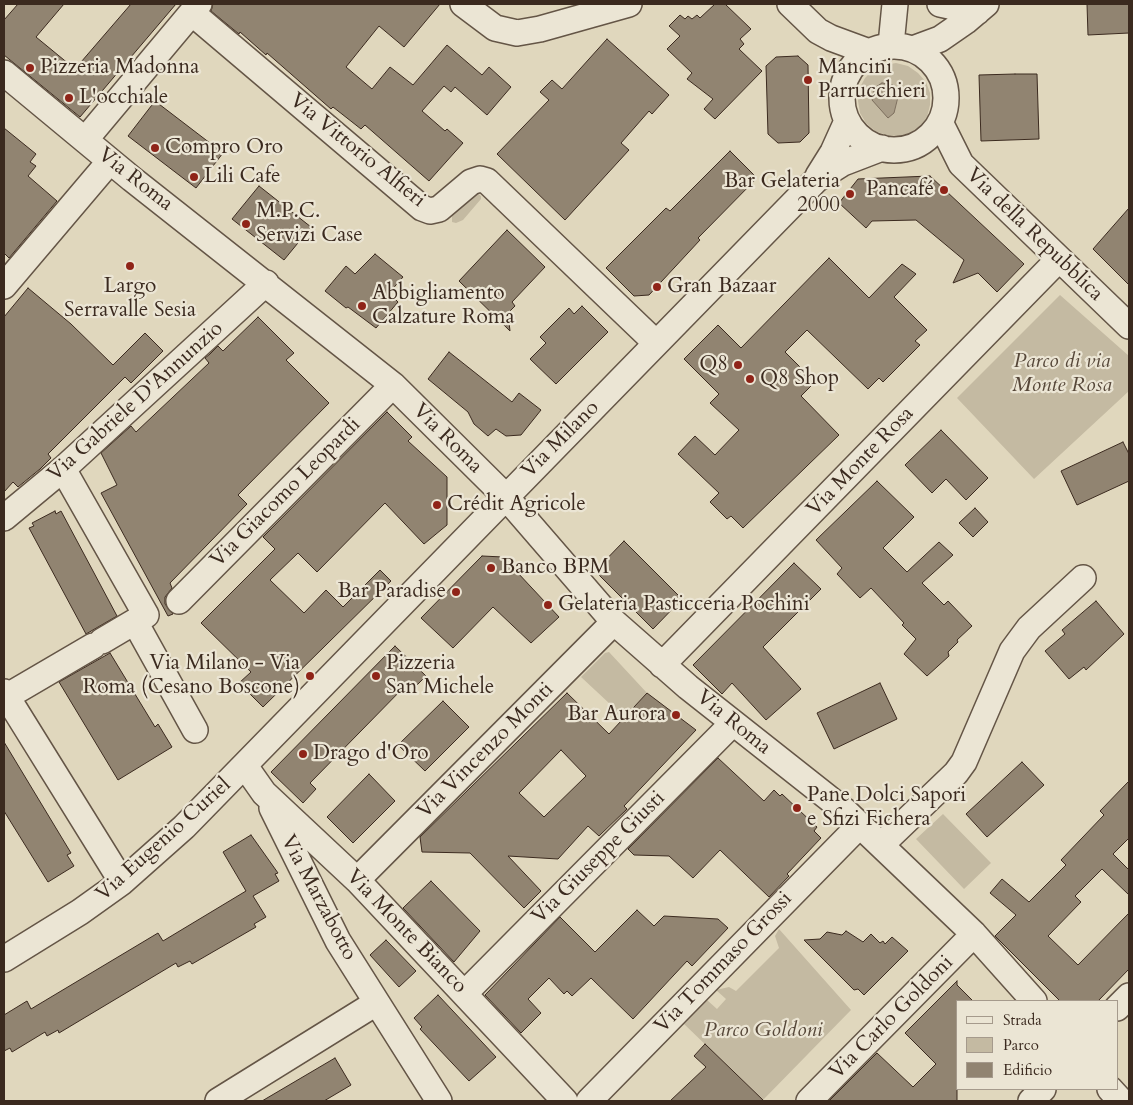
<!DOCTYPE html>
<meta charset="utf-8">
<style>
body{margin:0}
#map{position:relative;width:1133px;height:1105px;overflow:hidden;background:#e0d7bd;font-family:Cardo,serif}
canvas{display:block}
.frame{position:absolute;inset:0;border:5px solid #3b2a1f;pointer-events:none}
.legend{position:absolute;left:956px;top:1000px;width:162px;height:90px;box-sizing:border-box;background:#ebe5d4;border:1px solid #a59a8c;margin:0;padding:6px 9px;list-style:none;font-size:15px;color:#3b2a1f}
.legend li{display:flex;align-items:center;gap:10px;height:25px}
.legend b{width:25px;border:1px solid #a59a8c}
</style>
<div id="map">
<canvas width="1133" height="1105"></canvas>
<div class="frame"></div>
<ul class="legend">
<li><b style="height:6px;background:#ebe5d4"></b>Strada</li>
<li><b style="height:14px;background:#c4baa2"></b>Parco</li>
<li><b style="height:14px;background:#918471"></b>Edificio</li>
</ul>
</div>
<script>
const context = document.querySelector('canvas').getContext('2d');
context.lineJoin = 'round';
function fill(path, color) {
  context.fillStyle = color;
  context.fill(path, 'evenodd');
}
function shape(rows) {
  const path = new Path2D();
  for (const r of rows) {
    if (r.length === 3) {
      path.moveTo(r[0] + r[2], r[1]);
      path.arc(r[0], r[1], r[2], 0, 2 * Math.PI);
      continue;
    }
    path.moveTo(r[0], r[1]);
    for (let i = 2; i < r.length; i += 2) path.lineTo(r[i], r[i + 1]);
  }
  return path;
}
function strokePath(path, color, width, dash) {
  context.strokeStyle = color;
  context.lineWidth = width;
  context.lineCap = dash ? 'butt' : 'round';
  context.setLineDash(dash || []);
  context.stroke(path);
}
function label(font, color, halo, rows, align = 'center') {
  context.font = font + ' Cardo,serif';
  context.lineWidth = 4.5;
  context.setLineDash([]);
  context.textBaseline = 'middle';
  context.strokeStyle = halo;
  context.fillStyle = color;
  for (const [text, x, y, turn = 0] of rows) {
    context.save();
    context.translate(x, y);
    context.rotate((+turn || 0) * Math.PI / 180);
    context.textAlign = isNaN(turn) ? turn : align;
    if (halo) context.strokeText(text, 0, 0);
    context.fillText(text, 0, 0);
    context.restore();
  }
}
const green = shape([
 [896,63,908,66,918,73,926,82,930,93,930,105,927,117,920,126,910,133,898,136,886,135,875,131,866,123,860,113,858,101,859,89,865,78,873,70,885,65],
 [886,83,896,89,898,99,894,113,872,93,877,85],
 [475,191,481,196,481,199,463,220,456,223,452,222,452,215],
 [1060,295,1129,356,1129,391,1034,479,957,398],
 [609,652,647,693,622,720,607,708,610,704,581,677,605,653],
 [943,814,991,863,964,889,916,839],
 [779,929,851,1010,763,1100,684,1024,707,1000,717,1009,726,999,716,990,729,987,736,991,779,948,775,936]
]);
const water = shape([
 [882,83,893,85,899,93,894,113,888,118,872,100,874,88,882,83]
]);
const building = shape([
 [18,4,64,4,36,37,75,69,131,4,176,4,80,117,4,55,4,20,18,4],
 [213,4,440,4,404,47,379,26,346,67,372,89,390,67,413,85,447,45,482,75,489,67,511,87,487,115,455,87,451,92,444,86,422,111,445,131,447,129,463,143,429,181,365,125,361,129,333,107,331,109,267,53,266,55,240,32,239,34,211,11,213,4],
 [715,4,725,4,751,29,740,39,744,44,739,49,762,71,715,119,704,109,713,99,687,79,692,73,667,49,680,36,669,26,680,15,685,19,688,16,692,19,697,15,700,18,715,4],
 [1087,4,1129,4,1129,33,1088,35,1087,4],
 [607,39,669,95,652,114,649,111,621,143,629,150,565,220,497,154,549,100,540,92,552,80,562,89,607,39],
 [798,56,808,65,809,133,800,142,778,143,768,134,766,66,776,57,798,56],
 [1015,74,1037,74,1039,139,981,141,979,75,1015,74],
 [155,101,223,153,196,188,128,136,155,101],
 [4,128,36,154,30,162,36,166,28,176,57,201,9,258,4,253,4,128],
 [730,151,757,178,698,238,700,240,649,295,634,296,606,268,666,208,670,211,730,151],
 [930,176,1024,264,997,292,978,273,953,283,964,260,916,220,872,221,866,228,839,203,858,179,930,176],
 [259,186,311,227,284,260,232,219,259,186],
 [1129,208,1129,285,1093,249,1129,208],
 [507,230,545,267,512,302,515,306,508,313,510,331,459,281,507,230],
 [375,254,403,277,389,293,398,302,376,328,348,307,346,308,325,291,346,266,355,274,375,254],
 [829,258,869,298,902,264,916,274,894,297,927,330,915,341,920,345,883,382,879,378,868,389,807,330,785,352,815,382,801,396,839,435,743,528,731,516,727,519,710,502,719,493,678,454,695,436,715,455,739,430,710,403,719,394,684,359,718,325,741,348,829,258],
 [28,288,71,324,113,365,145,333,163,351,131,383,125,377,48,454,51,458,40,469,18,487,13,482,4,492,4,317,28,288],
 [582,306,608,332,556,384,530,359,546,343,540,337,569,308,574,314,582,306],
 [258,317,294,353,286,360,329,403,238,495,247,504,170,583,172,588,165,597,165,604,173,614,168,616,101,493,117,485,101,453,131,426,136,432,209,363,205,358,210,354,218,346,223,351,258,317],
 [449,352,512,402,519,393,541,410,521,435,506,436,496,429,488,436,474,424,468,412,428,379,449,352],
 [387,412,412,437,408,441,447,477,447,525,424,544,385,503,317,572,298,553,270,580,304,613,326,590,343,607,380,570,391,581,263,707,239,683,251,672,201,623,275,549,263,537,387,412],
 [941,430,988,478,966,500,946,479,932,493,905,465,941,430],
 [1123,442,1129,454,1129,481,1077,505,1061,471,1123,442],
 [877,481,914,517,883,548,907,572,939,542,953,555,922,583,944,605,948,601,972,626,957,640,958,642,948,652,949,656,927,676,904,654,916,639,902,625,904,623,871,588,860,598,837,574,842,568,816,540,877,481],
 [975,508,988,522,973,537,959,523,975,508],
 [55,511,56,514,61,511,117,616,86,634,29,528,34,526,32,523,55,511],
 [624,541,682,599,653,629,595,571,624,541],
 [482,556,503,557,559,617,531,643,493,607,453,648,421,618,482,556],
 [794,563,821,589,763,647,801,689,766,720,732,683,722,694,693,665,794,563],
 [1096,601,1124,634,1086,670,1084,667,1069,679,1045,651,1065,634,1062,630,1096,601],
 [395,646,426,676,413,689,408,683,310,783,316,789,303,803,271,772,395,646],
 [110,653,155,727,158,724,172,747,118,780,59,682,110,653],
 [880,683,897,719,834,749,817,713,880,683],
 [567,693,609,734,647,693,696,730,624,806,627,809,599,836,588,826,558,859,508,856,541,891,524,908,470,853,422,852,420,837,567,693],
 [561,750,586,776,544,817,519,793,561,750],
 [443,701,469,727,425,771,398,745,443,701],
 [4,742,71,853,67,855,74,866,48,882,4,811,4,742],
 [718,758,764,801,774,790,780,796,782,794,817,827,814,831,821,838,787,874,789,876,769,897,720,850,693,878,669,856,634,855,628,849,718,758],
 [1022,762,1044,785,987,837,966,814,1022,762],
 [369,774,395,801,353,843,327,817,369,774],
 [1129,781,1129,838,1113,854,1129,870,1129,895,1102,869,1075,896,1081,902,1048,936,1078,965,1129,913,1129,969,1098,1001,1060,1001,995,936,1016,915,990,893,1002,879,1029,902,1066,865,1061,860,1104,815,1100,811,1129,781],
 [251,835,278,873,275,874,279,881,253,896,266,917,254,924,256,927,192,964,190,961,178,967,176,963,59,1033,58,1030,47,1036,45,1032,12,1052,10,1048,4,1051,4,1015,27,1001,31,1009,158,933,163,941,246,891,223,852,251,835],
 [431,881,480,931,454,962,403,908,431,881],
 [637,910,654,926,664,916,718,919,728,928,692,966,687,961,633,1019,591,978,572,996,567,991,564,994,549,978,528,999,541,1013,521,1033,485,995,560,917,595,952,637,910],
 [846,931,863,942,871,934,880,943,883,941,885,944,892,937,908,951,864,995,858,989,854,990,804,940,820,939,827,932,842,935,846,931],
 [386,940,416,971,399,987,370,955,386,940],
 [957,981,957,985,973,1001,957,1001,957,1101,829,1101,877,1053,913,1087,936,1064,905,1033,957,981],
 [438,995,496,1057,469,1081,420,1029,422,1027,414,1018,438,995],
 [705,1044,764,1101,670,1101,706,1067,694,1056,705,1044],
 [335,1058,351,1085,324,1101,262,1101,335,1058]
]);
const minor = shape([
 [463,4,495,28,517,33,540,29,629,4],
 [790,4,818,31,831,38,869,52],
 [940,4,977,12],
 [192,13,422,208,430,211,439,209,471,182,480,179,487,181,656,343],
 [891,45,895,4],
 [894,98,52],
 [913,49,940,39,966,21,986,4],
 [4,73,132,179,393,385,505,496,614,622,688,687,845,811,974,934,1034,1001],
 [940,122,961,164,1129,326],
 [85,140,199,4],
 [818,176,833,152,847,121],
 [4,286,110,161],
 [63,469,146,615,102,641],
 [4,518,63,469,266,283],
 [179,601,393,385],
 [135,622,195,730],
 [662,665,1059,259],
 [4,692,122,882],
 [6,697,93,646],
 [245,766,264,793,357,880,565,1101],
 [272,808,338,941,439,1101],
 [881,845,956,773,964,762,1012,651,1029,628,1083,578],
 [357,880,614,622],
 [4,959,80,912,122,882,184,827,816,180,843,163,882,148],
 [465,993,733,723],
 [1117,1008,1129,996],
 [1110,1089,1121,1101],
 [218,1101,376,1003],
 [589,1101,859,826],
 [809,1101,974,934],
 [1031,1101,1043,1089]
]);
const markers = [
 [30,68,5,"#8f2418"],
 [808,80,5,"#8f2418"],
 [69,98,5,"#8f2418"],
 [155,148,5,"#8f2418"],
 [194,177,5,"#8f2418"],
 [944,190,5,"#8f2418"],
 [850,194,5,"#8f2418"],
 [246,224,5,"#8f2418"],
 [130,266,5,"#8f2418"],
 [657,287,5,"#8f2418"],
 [362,306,5,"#8f2418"],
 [738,365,5,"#8f2418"],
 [750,379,5,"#8f2418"],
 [437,505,5,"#8f2418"],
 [491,568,5,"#8f2418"],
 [456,592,5,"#8f2418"],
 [548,605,5,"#8f2418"],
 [310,676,5,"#8f2418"],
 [376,676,5,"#8f2418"],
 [676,715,5,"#8f2418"],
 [303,754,5,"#8f2418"],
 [797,808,5,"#8f2418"]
];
const poiNames = [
 ["Pizzeria Madonna",40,68],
 ["Mancini",818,68],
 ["Parrucchieri",818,92],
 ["L'occhiale",79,98],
 ["Compro Oro",165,148],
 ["Lili Cafe",204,177],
 ["Bar Gelateria",840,182,"right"],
 ["2000",840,206,"right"],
 ["Pancafé",934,190,"right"],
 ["M.P.C.",256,212],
 ["Servizi Case",256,236],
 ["Largo",130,287,"center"],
 ["Serravalle Sesia",130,311,"center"],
 ["Gran Bazaar",667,287],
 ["Abbigliamento",372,294],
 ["Calzature Roma",372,318],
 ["Q8",728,365,"right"],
 ["Q8 Shop",760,379],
 ["Crédit Agricole",447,505],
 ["Banco BPM",501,568],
 ["Bar Paradise",446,592,"right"],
 ["Gelateria Pasticceria Pochini",558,605],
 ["Via Milano - Via",300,664,"right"],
 ["Roma (Cesano Boscone)",300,688,"right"],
 ["Pizzeria",386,664],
 ["San Michele",386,688],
 ["Bar Aurora",666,715,"right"],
 ["Drago d'Oro",313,754],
 ["Pane Dolci Sapori",807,796],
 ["e Sfizi Fichera",807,820]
];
const streetNames = [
 ["Via Vittorio Alfieri",357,151,39],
 ["Via Roma",135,180,38],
 ["Via della Repubblica",1034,235,44],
 ["Via Gabriele D'Annunzio",136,402,-42],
 ["Via Roma",447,439,45],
 ["Via Milano",561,440,-45],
 ["Via Monte Rosa",861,462,-46],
 ["Via Giacomo Leopardi",286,493,-45],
 ["Via Roma",733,723,39],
 ["Via Vincenzo Monti",486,751,-45],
 ["Via Eugenio Curiel",164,840,-42],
 ["Via Giuseppe Giusti",599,858,-45],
 ["Via Marzabotto",318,898,62],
 ["Via Monte Bianco",406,932,46],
 ["Via Tommaso Grossi",724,963,-46],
 ["Via Carlo Goldoni",892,1018,-45]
];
const parkNames = [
 ["Parco di via",1062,362],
 ["Monte Rosa",1062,386],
 ["Parco Goldoni",763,1031]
];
fill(green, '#c4baa2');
fill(water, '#a89c87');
strokePath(water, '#7c6e5d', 1);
fill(building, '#918471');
strokePath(building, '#3b2a1f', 1);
strokePath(minor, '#645546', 28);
strokePath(minor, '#ebe5d4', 25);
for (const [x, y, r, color] of markers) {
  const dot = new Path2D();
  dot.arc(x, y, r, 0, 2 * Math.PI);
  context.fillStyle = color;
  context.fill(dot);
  strokePath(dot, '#ebe5d4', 2);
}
label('21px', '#3b2a1f', '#ebe5d4', poiNames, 'left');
label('21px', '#3b2a1f', '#ebe5d4', streetNames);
label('italic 21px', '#564739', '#ebe5d4', parkNames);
</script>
